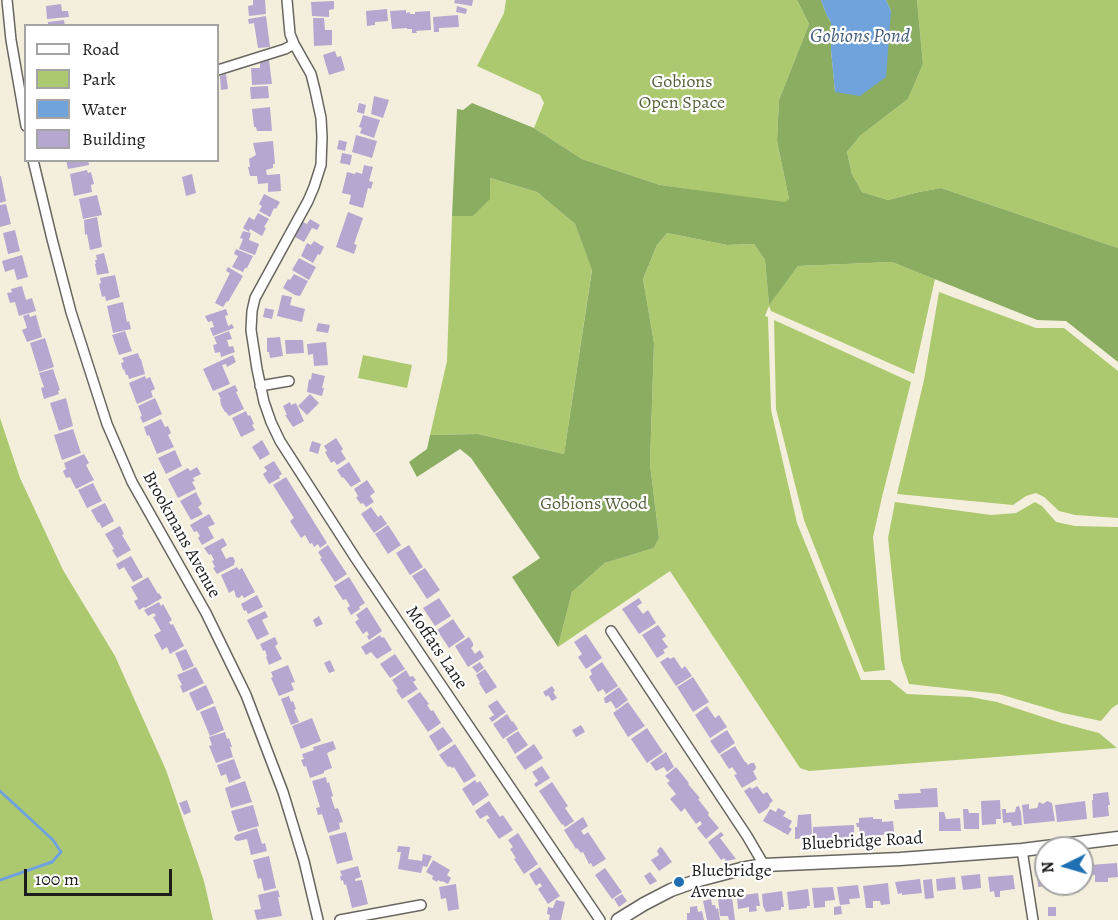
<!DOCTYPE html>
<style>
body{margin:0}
#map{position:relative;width:1118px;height:920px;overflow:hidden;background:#f4efdd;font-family:Alegreya,serif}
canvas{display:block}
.legend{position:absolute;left:24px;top:24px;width:195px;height:138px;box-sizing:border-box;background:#fff;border:2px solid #a4a4a4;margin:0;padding:8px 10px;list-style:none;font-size:18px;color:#1c1c1c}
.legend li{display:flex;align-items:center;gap:12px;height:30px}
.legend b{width:30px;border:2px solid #a4a4a4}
.north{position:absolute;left:1034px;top:836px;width:60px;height:60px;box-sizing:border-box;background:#fff;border:2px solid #a4a4a4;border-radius:50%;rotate:265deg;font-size:16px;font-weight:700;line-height:24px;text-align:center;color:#1c1c1c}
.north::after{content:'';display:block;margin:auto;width:21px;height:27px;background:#1f6fb2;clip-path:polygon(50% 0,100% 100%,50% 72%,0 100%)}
.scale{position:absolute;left:24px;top:869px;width:148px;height:27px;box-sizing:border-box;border:3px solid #1c1c1c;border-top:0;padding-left:8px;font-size:18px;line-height:21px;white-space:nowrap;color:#1c1c1c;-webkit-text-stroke:4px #fff;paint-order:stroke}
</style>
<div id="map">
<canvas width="1118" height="920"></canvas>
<ul class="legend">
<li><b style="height:8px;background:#fff"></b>Road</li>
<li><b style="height:16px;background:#adc970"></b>Park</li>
<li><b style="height:16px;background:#70a2db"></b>Water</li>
<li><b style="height:16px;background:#b5a7d0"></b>Building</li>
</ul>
<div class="north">N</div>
<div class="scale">100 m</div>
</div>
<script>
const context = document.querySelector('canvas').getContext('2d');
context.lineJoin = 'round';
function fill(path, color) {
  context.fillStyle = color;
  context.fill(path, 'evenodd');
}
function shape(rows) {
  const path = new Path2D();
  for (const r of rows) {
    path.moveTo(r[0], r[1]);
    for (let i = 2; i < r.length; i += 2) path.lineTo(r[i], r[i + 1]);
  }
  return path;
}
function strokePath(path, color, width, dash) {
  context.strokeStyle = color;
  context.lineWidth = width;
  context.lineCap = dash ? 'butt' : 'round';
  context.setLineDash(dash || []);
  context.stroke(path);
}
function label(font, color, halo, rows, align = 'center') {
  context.font = font + ' Alegreya,serif';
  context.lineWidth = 4.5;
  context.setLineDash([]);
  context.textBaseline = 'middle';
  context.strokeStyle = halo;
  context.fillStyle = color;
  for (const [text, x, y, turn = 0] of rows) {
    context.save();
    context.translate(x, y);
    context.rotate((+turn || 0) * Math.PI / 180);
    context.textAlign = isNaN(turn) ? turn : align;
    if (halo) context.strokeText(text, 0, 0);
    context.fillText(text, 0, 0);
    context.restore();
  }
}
const green = shape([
 [506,0,797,0,809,24,779,100,777,141,789,199,785,203,660,185,582,159,534,128,544,103,540,95,477,66,504,13],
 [917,0,1118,0,1118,248,941,188,919,192,888,200,862,192,852,174,847,152,860,136,908,99,923,64],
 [490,178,537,192,575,224,592,269,564,454,478,434,430,435,447,361,452,216,473,216],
 [667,233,727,245,754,244,765,260,769,304,798,266,892,262,935,279,914,374,771,311,769,306,765,316,768,317,771,410,797,523,861,680,890,680,907,694,970,697,997,702,1061,723,1099,733,1117,748,809,771,800,768,670,571,558,647,572,592,605,563,654,548,659,538,650,464,654,343,643,279,657,245],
 [939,292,1036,328,1064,328,1118,371,1118,518,1075,515,1059,511,1044,497,1036,493,1026,496,1013,505,897,494,924,380],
 [774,320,911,382,882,497,873,537,885,670,864,672,804,520,776,409],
 [363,355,412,365,407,388,358,378],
 [0,418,20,478,63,570,115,656,166,770,204,881,213,920,0,920],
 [895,502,991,515,1016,513,1035,502,1042,506,1056,522,1075,526,1118,527,1118,704,1112,708,1101,721,1063,713,999,694,909,684,901,660,888,538]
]);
const forest = shape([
 [797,0,821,0,827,16,831,22,831,50,835,91,891,11,886,0,917,0,923,64,908,99,860,136,847,152,852,174,862,192,888,200,919,192,941,188,1118,248,1118,362,1066,321,1037,320,892,262,798,266,769,305,765,260,754,244,727,245,667,233,657,245,643,279,654,343,650,464,659,538,654,548,605,563,572,592,558,647,512,577,540,558,471,458,460,449,417,477,409,462,427,449,430,435,478,434,564,454,592,270,575,224,537,192,490,178,490,199,473,216,452,216,457,109,463,110,472,103,534,128,582,159,660,185,785,202,789,199,777,141,779,100,809,24]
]);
const water = shape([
 [821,0,886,0,891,11,886,77,860,96,835,92,831,50,831,22,827,16]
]);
const stream = shape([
 [0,791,53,840,61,852,52,862,0,880]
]);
const building = shape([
 [253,0,265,0,266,14,249,16,248,6,253,5],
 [455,0,473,0,472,6,454,3],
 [334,1,334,9,329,10,329,17,312,16,311,2],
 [61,4,62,11,68,11,69,17,47,19,46,6],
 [457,6,467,9,466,14,456,12],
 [387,9,388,21,375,22,375,25,367,26,366,11],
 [406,10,406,13,410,12,410,14,415,14,415,12,430,11,431,30,416,31,417,33,412,33,412,29,407,29,407,28,392,29,390,11],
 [458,15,459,27,439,28,439,32,434,32,433,17],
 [266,16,270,47,258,48,254,23,249,24,248,19],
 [313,18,324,18,325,30,332,30,332,45,314,46],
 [64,20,65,26,48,26,48,22],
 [335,51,337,57,341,56,345,70,329,75,323,55],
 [269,60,272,84,252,85,251,68,260,68,260,63],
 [226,74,228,89,221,90,220,76],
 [268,86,269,98,251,99,250,87],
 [374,96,389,100,383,118,371,114],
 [359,103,366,105,364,114,357,112],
 [270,107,272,131,257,131,256,127,254,127,252,109],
 [363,115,380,120,374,138,360,133,362,128,359,127],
 [356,135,377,141,372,158,352,152],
 [339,140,347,142,345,151,337,149],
 [273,141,275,164,273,164,273,168,266,170,267,175,280,174,281,191,268,192,268,183,258,184,257,176,250,176,248,167,250,167,249,159,256,155,253,143],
 [342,153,352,155,350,165,340,163],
 [66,160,88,160,89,165,68,169],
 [364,165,373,167,369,181,373,182,371,189,368,188,363,208,349,204,351,195,342,193,347,172,355,174,356,172,362,174],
 [87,170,88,173,91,172,94,184,91,185,92,192,74,196,70,174],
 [192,174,196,193,186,196,182,177],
 [0,176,1,176,6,201,0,203],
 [264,194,280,202,276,209,274,208,270,217,259,211,262,206,259,204],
 [97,195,102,215,83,219,79,199],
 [6,204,11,224,0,227,0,205],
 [348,212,363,218,354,244,357,245,354,254,336,247],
 [258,213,269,219,264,227,266,228,262,236,250,229,249,232,243,228,249,217,254,220],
 [97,217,102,247,90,250,87,234,85,235,84,220],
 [310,219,320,225,317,230,312,228,304,242,295,237,303,222,307,224],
 [15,230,20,251,8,254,3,233],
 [243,231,251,233,249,240,259,244,255,255,239,249,243,239,240,238],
 [314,241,324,247,320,255,318,254,313,263,301,256,307,243,311,245],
 [236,249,253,256,247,268,245,268,243,272,232,267,238,256,234,254],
 [104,253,109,273,97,275,95,264,96,264,95,260,97,260,96,255],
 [22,255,28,277,17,280,14,269,5,272,2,261],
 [299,258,316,267,309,280,292,270],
 [228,267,243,276,228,302,227,301,223,307,215,303,230,273,226,271],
 [294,274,308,281,300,296,295,295,283,288,288,279,290,280],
 [115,275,120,297,106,301,105,296,102,297,99,284,101,283,100,278],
 [22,286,26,300,32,298,36,311,19,316,15,302,10,303,7,293,12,292,11,289],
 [282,295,292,297,290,305,305,309,302,322,277,316],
 [123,302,127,322,129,321,131,329,113,333,107,306],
 [265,308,274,310,272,319,263,317],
 [226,309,228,315,225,316,228,326,232,324,234,328,213,336,210,328,214,327,212,321,208,322,205,316],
 [29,314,30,317,36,315,42,337,27,342,22,330,27,328,23,316],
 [318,323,330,325,328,333,316,331],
 [125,331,132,351,119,355,112,335],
 [229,331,232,339,227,340,229,347,233,346,235,352,221,357,220,352,215,353,213,345,217,344,214,337],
 [280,337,283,356,270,358,269,352,267,352,267,338],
 [45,338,54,367,39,372,30,343],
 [285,340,303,340,304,353,286,354],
 [326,342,328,365,314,366,313,354,308,355,307,344],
 [138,353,140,359,141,359,145,374,129,379,128,375,126,375,124,369,123,370,121,363,124,362,122,358],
 [233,355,236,362,227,367,226,364,222,365,230,384,213,391,203,369],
 [53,369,60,390,58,391,59,394,44,399,41,388,44,387,39,373],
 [312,373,325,376,322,388,324,388,322,396,307,392,309,379,311,380],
 [145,376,146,379,150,377,155,389,151,391,153,397,137,404,129,383],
 [235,385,238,391,236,392,244,409,229,416,226,412,225,412,221,405,220,399,221,399,218,393],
 [310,394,319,403,307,415,298,406],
 [66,398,73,426,59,431,50,403],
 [155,398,162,414,143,423,140,417,142,416,138,406],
 [290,402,291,405,296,403,304,421,293,427,285,415,287,415,283,406],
 [246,411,248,416,250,415,254,424,252,425,255,430,241,437,232,418],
 [161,419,165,427,168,426,171,433,168,435,174,447,157,454,149,435,147,436,144,427],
 [73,429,81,453,62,460,54,435],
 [336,438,343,449,341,451,346,459,337,465,334,461,331,463,325,452,327,451,324,446],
 [262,440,270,454,260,460,252,447],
 [312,441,321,444,318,454,309,451],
 [175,450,182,466,166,474,158,458],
 [84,454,89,463,86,465,94,480,76,489,70,477,66,478,63,471,66,469,64,463],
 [274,461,282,474,279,476,280,478,269,484,263,474,267,471,264,467],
 [349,462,361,481,351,487,343,477,342,478,337,470],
 [197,467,201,474,193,478,195,481,192,482,196,489,178,498,168,479,188,468,190,471],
 [286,477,327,543,320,548,318,544,314,547,312,543,310,544,305,535,301,538,290,521,294,518,273,485],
 [367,480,375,492,370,496,374,502,366,507,363,503,361,504,356,498,358,496,354,489],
 [93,483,102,501,87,508,78,490],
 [196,492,202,504,198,507,203,514,191,520,180,501],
 [105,503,114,521,102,528,99,522,98,523,91,510],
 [371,507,378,517,381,515,387,524,374,533,361,514],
 [209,514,215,524,208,527,214,538,202,545,198,538,200,536,197,531,194,532,190,525],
 [388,525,401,545,388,554,375,534],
 [120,526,124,534,122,535,131,550,117,558,112,550,114,549,105,534],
 [223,538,227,545,221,549,226,559,230,557,233,557,235,561,234,565,217,574,213,568,215,567,212,561,214,560,211,554,209,555,204,548],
 [328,545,347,574,335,582,320,559,322,558,318,552],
 [409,545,423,567,410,575,396,553],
 [131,556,143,577,133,582,124,567,119,570,116,564],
 [237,567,239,570,242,568,255,592,244,598,242,595,239,598,236,597,234,590,229,593,221,575],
 [425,568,440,590,427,599,412,576],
 [148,577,158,594,159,593,162,598,145,608,144,607,139,610,134,601,138,599,131,587],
 [349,577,365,603,359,607,360,609,351,615,347,608,350,606,346,599,343,600,334,586],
 [257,595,263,607,248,614,246,610,244,611,241,604],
 [439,598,451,616,435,626,423,608],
 [639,598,642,603,637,606,643,614,648,610,656,623,639,634,622,609],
 [159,602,161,606,163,604,172,620,169,622,171,625,173,624,184,646,170,654,167,647,162,650,154,635,161,631,153,617,156,616,154,613,148,616,144,610],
 [367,607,382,631,369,640,367,636,369,635,367,631,363,634,355,622,359,619,356,615],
 [265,611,268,617,262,620,269,634,257,640,247,620],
 [319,616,323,624,316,627,313,620],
 [453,619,465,637,449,648,437,630],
 [658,625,666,636,662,639,668,647,663,650,665,653,657,658,642,635],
 [586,634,602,658,586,669,578,657,582,654,574,642],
 [380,635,382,638,384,637,392,650,377,659,371,652,366,655,361,647],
 [275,637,278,644,275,646,282,659,269,665,266,657,267,656,265,650,263,651,260,644],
 [469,637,473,643,473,646,471,648,475,654,480,650,484,657,468,667,455,646],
 [186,649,194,666,183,671,175,653],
 [395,654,405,669,390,678,380,664],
 [668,657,670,659,674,657,682,669,685,666,692,676,676,686,660,662],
 [330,660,335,671,329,673,324,663],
 [480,662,484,668,477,673,472,667],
 [602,662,618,686,606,694,603,689,598,692,589,677,592,674,590,670],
 [288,665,295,682,291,683,294,690,279,696,271,678,273,677,271,672],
 [196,667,204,683,183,693,180,686,182,685,177,675],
 [485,669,497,687,486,694,479,683,480,682,476,675],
 [406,670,410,677,413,676,416,680,413,682,418,689,402,699,396,690,398,689,392,680],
 [693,677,709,702,693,712,677,687],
 [206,685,214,703,197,711,189,693],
 [552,686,555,691,553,692,557,698,552,701,548,695,546,697,543,692],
 [619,687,628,700,616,709,611,701,607,703,605,703,604,698],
 [420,692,429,704,427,705,431,711,433,710,441,723,428,732,407,701],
 [289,696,291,702,293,701,296,709,294,710,299,722,291,725,281,699],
 [497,700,506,712,492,722,489,718,494,715,488,706],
 [628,702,645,726,628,737,613,713],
 [215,706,224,730,210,736,200,712],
 [707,706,715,718,719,715,727,727,710,738,695,715],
 [507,714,512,722,513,721,518,729,503,739,493,724],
 [312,718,321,741,301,749,292,726],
 [581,725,585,732,576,737,572,730],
 [443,727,453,741,438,751,429,736],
 [647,728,663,752,647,763,631,739],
 [727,730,735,743,719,754,710,741],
 [518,731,528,745,515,754,506,739],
 [225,732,227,739,229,738,232,747,230,747,233,757,216,763,209,746,212,745,209,737],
 [333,741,336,749,327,753,332,768,324,771,324,773,310,778,306,766,304,767,301,760,304,759,302,754,314,750,313,747],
 [455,744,476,776,464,783,454,767,452,768,450,766,448,767,439,755],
 [534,744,543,758,525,770,516,757],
 [735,746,745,762,746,762,748,765,751,763,754,763,756,767,755,770,753,771,757,779,742,788,734,775,737,774,732,767,729,769,720,755],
 [666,752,674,767,667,772,664,767,656,771,650,763],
 [234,759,241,778,229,783,226,774,221,776,217,765],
 [542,766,550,778,536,787,534,784,538,781,532,772],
 [676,767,689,783,688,784,700,798,698,799,709,813,708,815,719,828,706,839,697,828,702,824,700,821,696,824,686,810,685,808,681,812,670,799,676,794,667,783,670,781,665,776],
 [326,777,327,783,329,782,333,796,331,797,335,809,338,808,343,822,339,823,340,829,328,833,322,814,318,815,316,808,320,807,312,781],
 [475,780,477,783,480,781,489,795,473,806,462,789],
 [245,781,252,802,231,808,225,788],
 [552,782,568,806,565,808,574,821,565,827,563,824,562,825,539,791],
 [757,786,763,794,767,792,773,801,769,804,770,805,767,809,759,814,744,791,750,787,752,789],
 [937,788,938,807,895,809,894,800,899,800,898,794,921,793,920,789],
 [1108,792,1110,805,1108,805,1109,816,1093,818,1092,800,1093,800,1093,794],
 [187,800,191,812,184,815,179,803],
 [1000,800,1001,819,996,819,996,824,982,825,981,801],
 [489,801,500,817,503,815,513,830,499,839,486,820,490,818,487,815,480,819,475,811],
 [1047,801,1052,803,1055,821,1024,824,1022,805,1029,804,1029,809,1037,808,1039,802,1043,804],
 [1085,801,1087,819,1057,822,1055,805],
 [253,805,259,826,238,832,231,811],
 [1019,806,1021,812,1022,825,1012,826,1011,822,1003,823,1002,809,1006,809,1006,813,1015,812,1016,807],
 [778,808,786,812,783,816,792,821,789,827,792,829,788,835,763,821,770,809,776,812],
 [963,809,968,809,969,813,979,813,979,829,964,829],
 [939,812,944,812,946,819,960,818,961,831,939,831],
 [811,814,812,835,805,835,805,838,795,839,795,827,797,827,798,815],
 [583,817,588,826,581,831,584,835,588,832,606,859,593,867,591,863,589,864,583,852,581,853,577,848,576,849,564,830],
 [873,817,873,819,882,819,882,822,893,821,894,832,891,833,891,834,860,837,859,827,857,827,856,823,859,823,859,818],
 [854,825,854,837,813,839,813,827],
 [257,828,262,844,265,843,267,851,251,855,247,839,238,841,235,840,234,838,236,835],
 [346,832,353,860,337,864,329,836],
 [721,832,724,835,720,838,736,859,726,861,724,858,721,860,708,842],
 [518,833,538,864,524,874,514,859,516,858,510,849,513,847,508,840],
 [398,846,410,847,408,859,422,861,423,854,432,856,427,867,423,866,421,873,398,869,401,852,397,852],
 [660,847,662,848,672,862,659,871,651,860,659,855,657,851],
 [269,856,276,888,264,891,261,878,258,879,253,860],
 [433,860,450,870,447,875,451,878,448,884,442,881,442,882,438,880,437,882,432,879,433,876,426,872],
 [1117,863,1118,877,1108,878,1108,882,1095,882,1095,875,1090,875,1091,879,1082,879,1082,864,1090,864,1090,865],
 [358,866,361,877,355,879,355,881,362,880,368,904,352,908,346,884,344,885,343,880,341,881,340,876,342,876,340,871],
 [540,867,560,896,548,904,538,889,542,886,540,883,536,886,529,874],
 [605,868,622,892,612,899,595,875],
 [650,872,657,881,650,885,644,876],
 [1046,872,1046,886,1038,887,1037,873],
 [980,874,981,888,963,890,961,876],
 [1013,875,1015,889,1000,891,1000,897,995,897,994,891,990,892,988,877],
 [955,877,956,889,937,891,936,879],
 [920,879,922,893,902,895,902,893,898,894,895,882],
 [932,879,934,898,925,899,923,880],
 [888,883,890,904,881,905,880,901,873,901,873,908,866,908,863,886],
 [456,884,459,909,448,911,446,898,441,899,439,887],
 [858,885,860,898,849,899,850,904,840,905,837,887],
 [833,887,835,900,825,901,825,907,814,908,812,888],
 [808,889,810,906,807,906,807,908,789,910,787,892],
 [278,890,280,897,278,897,282,916,257,920,254,910,261,909,258,895],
 [782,891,784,907,781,907,781,910,766,912,763,906,762,894],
 [758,893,760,906,756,906,757,911,749,912,749,907,738,909,737,896],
 [622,894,627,901,619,907,614,899],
 [724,897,724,898,732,897,735,920,729,920,728,916,720,916,718,898],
 [711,899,712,905,715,905,716,909,718,908,720,920,707,920,703,901],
 [556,900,565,902,561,920,549,920,550,915,547,914,548,907,553,908],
 [697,906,698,912,702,911,704,920,687,920,687,913,690,913,690,907],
 [841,906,842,914,834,915,834,907],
 [1048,907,1056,907,1056,916,1048,916]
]);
const minor = shape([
 [7,0,11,40,26,126],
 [287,0,290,34,294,44,311,74,315,90,321,118,322,137,321,165,314,187,308,201,255,298,252,311,251,330,257,369,264,402,271,422,280,441,356,559,600,920],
 [218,70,285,49,294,44],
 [33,160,52,239,71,312,107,424,132,482,206,613,246,695,283,792,304,861,318,920],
 [260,386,289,381],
 [611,631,747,836,764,865],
 [1022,850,1033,920],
 [340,920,421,905]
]);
const tertiary = shape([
 [618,920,644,904,671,890,699,880,741,869,764,865,900,859,1022,850,1118,838]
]);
const markers = [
 [679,882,6,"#1f6fb2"]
];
const parkNames = [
 ["Gobions",682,83],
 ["Open Space",682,104],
 ["Gobions Wood",594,505]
];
const streetNames = [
 ["Brookmans Avenue",181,535,61],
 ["Moffats Lane",436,648,56],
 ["Bluebridge Road",862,842,-3]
];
const poiNames = [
 ["Bluebridge",691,872],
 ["Avenue",691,893]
];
const waterNames = [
 ["Gobions Pond",860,37]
];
fill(green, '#adc970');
fill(forest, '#8aad62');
fill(water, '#70a2db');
strokePath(stream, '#70a2db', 3);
fill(building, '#b5a7d0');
strokePath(minor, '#686660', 12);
strokePath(tertiary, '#686660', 15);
strokePath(minor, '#fff', 9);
strokePath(tertiary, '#fff', 12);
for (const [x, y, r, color] of markers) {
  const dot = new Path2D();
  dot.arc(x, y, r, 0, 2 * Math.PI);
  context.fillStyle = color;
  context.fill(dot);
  strokePath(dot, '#fff', 2);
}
label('18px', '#56613e', '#fff', parkNames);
label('18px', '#1c1c1c', '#fff', streetNames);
label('18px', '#1c1c1c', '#fff', poiNames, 'left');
label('italic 20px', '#465f7c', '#fff', waterNames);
</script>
